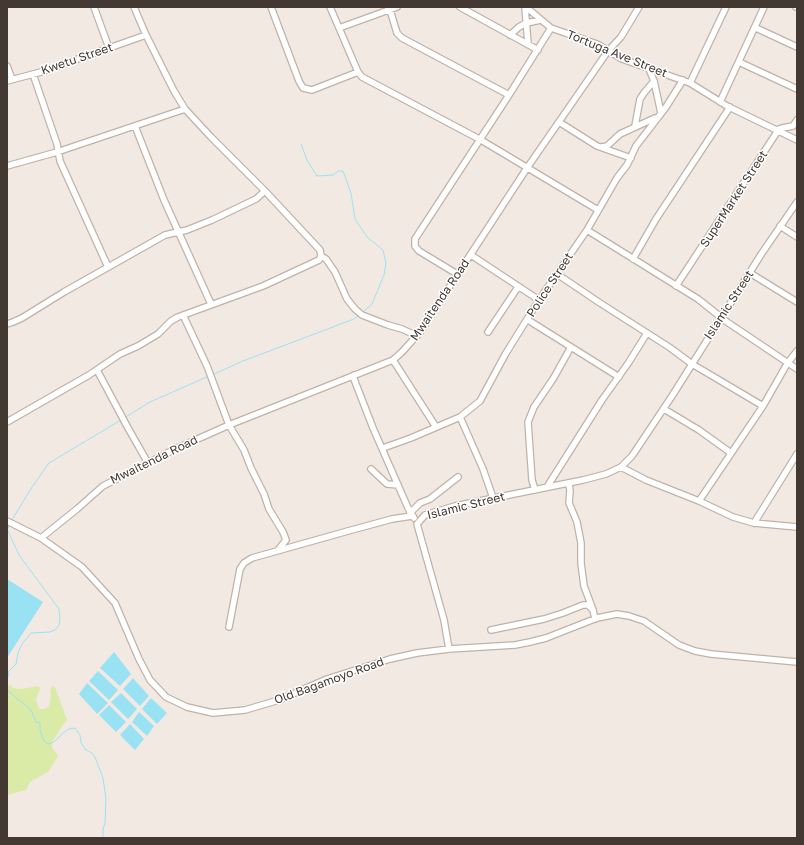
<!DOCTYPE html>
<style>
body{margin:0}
#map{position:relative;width:804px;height:845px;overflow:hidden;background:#f2eae2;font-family:"Golos Text",sans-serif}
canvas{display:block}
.frame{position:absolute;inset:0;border:8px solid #443932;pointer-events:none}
</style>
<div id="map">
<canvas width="804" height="845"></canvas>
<div class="frame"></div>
</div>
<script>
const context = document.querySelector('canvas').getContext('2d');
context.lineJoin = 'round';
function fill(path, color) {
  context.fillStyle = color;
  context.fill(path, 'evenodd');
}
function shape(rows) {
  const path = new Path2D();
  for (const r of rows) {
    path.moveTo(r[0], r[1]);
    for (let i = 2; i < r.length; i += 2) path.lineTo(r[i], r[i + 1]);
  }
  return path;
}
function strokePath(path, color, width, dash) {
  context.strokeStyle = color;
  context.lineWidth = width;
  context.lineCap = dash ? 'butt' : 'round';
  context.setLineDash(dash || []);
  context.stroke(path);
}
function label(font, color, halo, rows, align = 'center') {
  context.font = font + ' "Golos Text",sans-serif';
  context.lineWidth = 3;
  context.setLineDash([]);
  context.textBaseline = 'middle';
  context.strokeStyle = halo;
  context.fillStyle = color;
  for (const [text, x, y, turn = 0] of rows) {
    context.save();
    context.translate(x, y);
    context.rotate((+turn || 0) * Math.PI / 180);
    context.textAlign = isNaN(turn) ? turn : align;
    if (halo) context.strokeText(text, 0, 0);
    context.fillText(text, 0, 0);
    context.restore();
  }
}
const green = shape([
 [10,685,13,688,21,689,39,686,40,689,36,699,39,709,44,709,49,707,51,695,50,690,52,686,55,687,67,720,63,725,52,742,52,748,58,756,49,771,30,782,26,790,7,795,7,686]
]);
const water = shape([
 [7,579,43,602,7,658],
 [114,652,131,674,120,686,100,668],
 [98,671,118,690,109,700,89,681],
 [133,678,149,696,140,706,123,689],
 [87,683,108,703,97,714,79,694],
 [121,693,137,709,128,719,111,702],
 [151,698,167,713,157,724,142,709],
 [109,705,126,722,116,732,99,715],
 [139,712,154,726,147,736,132,722],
 [130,724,144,739,135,750,120,735]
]);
const stream = shape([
 [301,144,307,160,317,176,333,175,338,171,343,171,351,193,355,219,367,237,383,250,386,263,384,275,372,304,363,312],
 [212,375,243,361,354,319,359,315],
 [124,418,150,402,209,376],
 [12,520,32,487,49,463,121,420],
 [7,679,9,675,8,672,16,664,18,653,22,644,31,633,50,632,55,630,59,625,60,618,59,609,19,555,7,529,10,525],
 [7,690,31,710,36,722,40,723,40,730,42,736,44,741,48,744,54,742,63,733,69,729,75,728,80,735,81,743,86,750,92,753,95,757,103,778,106,799,105,823,103,829,103,838]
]);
const minor = shape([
 [94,7,109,48],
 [271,7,299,81,303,88,312,90,358,72],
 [330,7,358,72,362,77,481,140,598,210],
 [460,7,538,50],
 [525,7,528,44],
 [526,7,551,28,597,44,622,59,690,83,727,106,797,140],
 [796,7,797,7],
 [390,10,397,33,402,38,509,95],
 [339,28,397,7],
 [756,28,797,47],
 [510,35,519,27,526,23,541,20],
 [739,62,797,89],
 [7,66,12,79],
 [649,69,654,81,661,113],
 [33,74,57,144,60,161,108,267],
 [7,81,41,72,146,35],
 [690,83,726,7],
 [720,102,764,7],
 [559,122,597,146,631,158],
 [135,126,164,200,211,304],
 [635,126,640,99,644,93,654,81],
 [602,147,607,146,620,134,655,118],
 [7,166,57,152,185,109],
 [780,226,797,237],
 [587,230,698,299,727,322,797,369],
 [471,255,539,300],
 [321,256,326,259,335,272,347,299,355,309,362,315,388,325,402,329,417,336],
 [633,259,656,219,730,107],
 [750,273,797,302],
 [457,274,419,251,415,246,415,239,509,95,551,28],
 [557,274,600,303,669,347,692,364,763,406],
 [676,286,779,129,782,128,793,126,797,120],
 [183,315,207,366,229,425,244,450,251,468,264,494,269,509,283,532,286,540,278,550],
 [528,320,619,377],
 [7,324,13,322,22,318,64,292,165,235,187,230,212,220,256,199,265,191],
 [488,332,518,287],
 [393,360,436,427],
 [97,370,128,428,148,463],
 [354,375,354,379,373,428,408,508,414,518],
 [664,409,699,430,731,453],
 [460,417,483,469,493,498],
 [7,422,89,375,120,354,138,346,158,334,171,321,178,317,263,286,319,260,321,256,320,250,265,191,211,137,185,109,174,91,146,35,134,7],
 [383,448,411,438,460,417,480,401,506,353,539,300,587,230,617,178,627,165,636,146,666,107,683,80],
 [621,467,632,456,672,396,762,253,797,202],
 [371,469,387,484,398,485],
 [569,483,570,491,569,503,577,522,581,543,581,563,584,586,593,610],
 [547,487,602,400,629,362,647,333],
 [535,490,532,480,528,422,534,407,553,379,571,347],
 [699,501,763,406,787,364,797,351],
 [410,513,420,503,430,499,458,477],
 [7,521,41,538,82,567,115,603,139,659,150,680,166,697,187,707,213,713,245,710,279,700,327,679,390,659,417,653,449,649,515,645,530,642,546,638,597,618,617,614,629,616,644,621,679,645,695,651,711,654,797,662],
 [754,523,797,454],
 [41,538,77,509,103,486,173,450,229,425,393,360,402,352,420,332,527,168,608,51,621,37,639,7],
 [229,627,240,569,244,563,252,558,348,531,392,519,412,516],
 [491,630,544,619,563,613,583,605,588,605,593,610,595,619],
 [449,649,444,620,417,524,425,515,455,506,583,480,606,474,621,467,646,480,699,501,733,517,754,523,797,527]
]);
const streetNames = [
 ["Tortuga Ave Street",617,54,22],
 ["Kwetu Street",77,59,-19],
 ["SuperMarket Street",734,199,-57],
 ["Police Street",550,285,-57],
 ["Mwaitenda Road",440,300,-56],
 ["Islamic Street",729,305,-57],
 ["Mwaitenda Road",154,460,-26],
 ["Islamic Street",466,506,-14],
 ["Old Bagamoyo Road",329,681,-20]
];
fill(green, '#daeaa7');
fill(water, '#99e2f4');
strokePath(stream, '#99e2f4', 1);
strokePath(minor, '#c1b2a7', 8);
strokePath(minor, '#fff', 5.5);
label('12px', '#443932', '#fff', streetNames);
</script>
